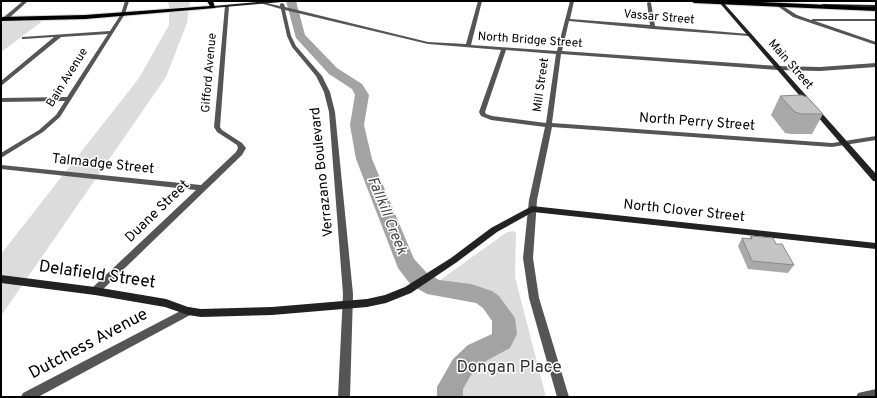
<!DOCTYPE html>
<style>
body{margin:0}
#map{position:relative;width:877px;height:398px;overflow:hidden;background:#fff;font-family:Overpass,sans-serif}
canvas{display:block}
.frame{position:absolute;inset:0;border:2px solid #000;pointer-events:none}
</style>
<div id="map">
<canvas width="877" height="398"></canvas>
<div class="frame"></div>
</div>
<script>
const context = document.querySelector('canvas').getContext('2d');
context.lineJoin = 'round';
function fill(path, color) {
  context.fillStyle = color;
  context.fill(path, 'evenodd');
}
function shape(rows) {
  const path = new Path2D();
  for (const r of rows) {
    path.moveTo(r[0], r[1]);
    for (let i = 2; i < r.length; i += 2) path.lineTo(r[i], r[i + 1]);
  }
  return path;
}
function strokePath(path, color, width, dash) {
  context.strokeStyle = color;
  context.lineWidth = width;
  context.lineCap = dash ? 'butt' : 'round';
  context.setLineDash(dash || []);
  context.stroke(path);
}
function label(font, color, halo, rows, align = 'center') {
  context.font = font + ' Overpass,sans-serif';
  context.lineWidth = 3;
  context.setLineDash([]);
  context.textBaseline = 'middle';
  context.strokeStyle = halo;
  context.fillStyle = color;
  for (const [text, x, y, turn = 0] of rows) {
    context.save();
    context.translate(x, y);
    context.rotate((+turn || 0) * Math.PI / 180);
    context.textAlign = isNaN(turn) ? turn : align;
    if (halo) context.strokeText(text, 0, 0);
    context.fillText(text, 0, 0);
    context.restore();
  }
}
const green = shape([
 [167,1,190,1,187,23,166,77,1,316,1,254,139,78,169,25,169,6],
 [44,20,1,52,1,21],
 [514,231,516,233,515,277,546,397,450,397,450,387,462,367,477,353,501,341,505,334,505,326,496,308,484,297,471,293,440,290,432,286,507,232]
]);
const river = shape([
 [286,1,296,1,305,35,337,68,362,84,369,95,364,125,372,159,414,259,427,273,439,280,471,284,492,291,499,296,515,318,517,334,510,348,486,361,471,375,463,389,463,397,437,397,437,387,453,359,468,345,492,334,492,321,483,308,476,303,427,294,411,285,398,268,356,159,350,125,355,95,352,89,329,74,296,38,286,1]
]);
const street = shape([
 [23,1,28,1,8,19,4,19,4,17,23,1],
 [125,1,129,1,125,14,60,117,43,132,1,158,1,153,39,130,56,115,65,101,1,102,1,98,67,97,108,34,61,37,1,86,1,81,54,37,24,39,22,39,22,37,110,31,121,14,125,1],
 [478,1,482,1,471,45,557,51,570,1,574,1,570,19,650,25,647,3,649,2,651,3,655,26,749,34,751,35,749,36,653,29,569,21,562,51,778,66,820,67,876,63,876,67,820,71,778,70,561,54,552,123,832,143,876,136,876,140,832,147,552,127,537,200,533,258,539,298,569,397,557,397,529,298,523,258,529,200,545,127,491,120,481,116,479,112,501,50,428,44,285,10,291,36,296,46,322,76,330,92,335,112,353,294,350,397,338,397,343,294,329,112,324,92,316,76,292,47,287,36,281,9,260,3,262,2,280,6,280,4,282,3,284,4,285,7,428,42,466,44,478,1],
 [506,50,556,54,546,123,492,116,486,114,485,112,506,50],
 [776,3,778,3,797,15,811,20,813,19,876,19,876,21,815,21,876,42,876,45,793,17,776,5,776,3],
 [227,5,229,6,220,127,222,130,242,143,246,148,242,155,98,294,95,295,92,294,90,291,92,288,196,190,1,169,1,165,201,185,236,152,238,148,237,145,217,132,214,127,225,6,227,5],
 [188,307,192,308,193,311,192,314,38,397,21,397,23,393,188,307],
 [876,389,876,397,856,397,858,393,876,389]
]);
const secondary = shape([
 [268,1,284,1,282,2,213,8,211,7,213,6,268,1],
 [718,1,722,1,876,174,876,181,873,181,718,1],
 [823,4,876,5,876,7,822,6,821,5,823,4],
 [532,206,876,243,876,249,533,212,497,232,457,262,411,293,386,303,367,307,272,315,201,317,188,315,165,307,95,295,1,283,1,275,95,287,166,299,188,307,201,309,272,307,367,299,385,295,405,287,451,258,491,228,532,206]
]);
const primary = shape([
 [207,1,213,1,215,8,85,19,1,21,1,17,85,15,210,6,207,1]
]);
const highway = shape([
 [691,1,737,1,876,7,876,11,694,3,691,1]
]);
const wall = shape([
 [780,96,823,114,812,134,791,134,785,133,771,115],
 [751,236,776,244,794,265,788,273,748,269,738,246,742,238,749,239]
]);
const building = shape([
 [801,95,807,97,823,114,801,114,795,112,780,96,801,95],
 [751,236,773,238,776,244,782,244,794,265,752,261,742,238,752,239,751,236]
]);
const farStreetnames = [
 ["Vassar Street",659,18,5],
 ["North Bridge Street",530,41,4],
 ["Main Street",790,65,49],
 ["Gifford Avenue",210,73,-85],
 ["Bain Avenue",68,78,-58],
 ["Mill Street",542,85,-82]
];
const streetNames = [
 ["North Perry Street",697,123,4],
 ["Talmadge Street",103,165,6],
 ["Verrazano Boulevard",323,172,-96],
 ["Duane Street",158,212,-44],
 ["North Clover Street",684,212,6]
];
const waterNames = [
 ["Fallkill Creek",386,216,68]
];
const nearStreetnames = [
 ["Delafield Street",97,276,8],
 ["Dutchess Avenue",89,345,-28]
];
const nearParknames = [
 ["Dongan Place",509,369]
];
fill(green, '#dcdcdc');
fill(river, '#a3a3a3');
strokePath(primary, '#dbdbdb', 2);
strokePath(highway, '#dbdbdb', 2);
fill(street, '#555');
fill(secondary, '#222');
fill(primary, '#000');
fill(highway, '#000');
fill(wall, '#a9a9a9');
fill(building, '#c4c4c4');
strokePath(building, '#898989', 1);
label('12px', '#000', '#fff', farStreetnames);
label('14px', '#000', '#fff', streetNames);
label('italic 15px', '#444', '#fff', waterNames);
label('17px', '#000', '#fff', nearStreetnames);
label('17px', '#333', '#fff', nearParknames);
</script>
